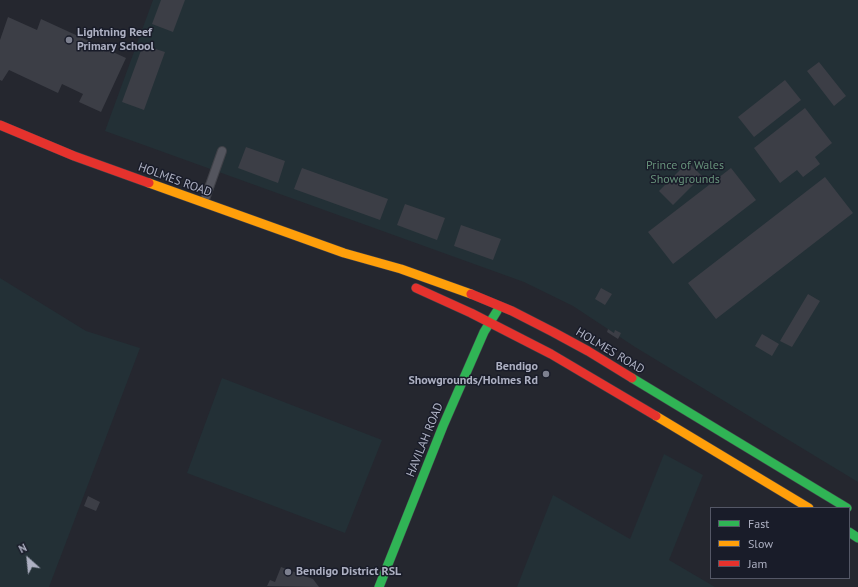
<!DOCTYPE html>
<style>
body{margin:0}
#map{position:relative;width:858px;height:587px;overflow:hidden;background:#25272f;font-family:"PT Sans",sans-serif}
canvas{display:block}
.legend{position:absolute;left:710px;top:507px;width:140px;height:72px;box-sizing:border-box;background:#191c29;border:1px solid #545766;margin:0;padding:5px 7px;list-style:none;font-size:12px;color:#adb0c2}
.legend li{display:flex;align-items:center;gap:8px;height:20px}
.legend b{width:20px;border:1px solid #545766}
.north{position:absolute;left:8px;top:539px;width:40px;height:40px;-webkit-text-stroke:3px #191c29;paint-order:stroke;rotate:333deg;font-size:11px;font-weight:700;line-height:16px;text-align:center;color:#adb0c2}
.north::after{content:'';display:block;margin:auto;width:14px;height:18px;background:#adb0c2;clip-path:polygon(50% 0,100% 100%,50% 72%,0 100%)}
</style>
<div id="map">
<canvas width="858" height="587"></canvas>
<ul class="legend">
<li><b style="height:5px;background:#30b455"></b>Fast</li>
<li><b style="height:5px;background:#ff9f0a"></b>Slow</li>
<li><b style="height:5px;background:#e5322d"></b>Jam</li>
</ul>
<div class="north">N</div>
</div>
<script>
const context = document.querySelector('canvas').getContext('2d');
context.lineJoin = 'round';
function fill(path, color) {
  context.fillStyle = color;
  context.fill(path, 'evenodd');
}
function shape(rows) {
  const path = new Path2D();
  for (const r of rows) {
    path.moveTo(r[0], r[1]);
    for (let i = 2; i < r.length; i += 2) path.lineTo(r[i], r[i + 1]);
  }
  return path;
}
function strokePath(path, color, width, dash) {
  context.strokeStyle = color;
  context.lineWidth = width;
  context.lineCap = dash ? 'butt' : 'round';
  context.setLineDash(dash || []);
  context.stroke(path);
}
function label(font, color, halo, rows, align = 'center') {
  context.font = font + ' "PT Sans",sans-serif';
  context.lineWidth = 3;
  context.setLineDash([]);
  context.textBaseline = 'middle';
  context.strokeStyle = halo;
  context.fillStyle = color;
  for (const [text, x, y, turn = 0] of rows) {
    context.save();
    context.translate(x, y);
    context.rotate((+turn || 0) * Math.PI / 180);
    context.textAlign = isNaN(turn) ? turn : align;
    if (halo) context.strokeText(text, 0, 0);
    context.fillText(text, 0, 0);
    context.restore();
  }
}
const green = shape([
 [153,0,858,0,858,482,635,347,573,306,524,282,105,131],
 [0,278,86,331,140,348,49,587,0,587],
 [222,378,382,440,345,533,187,473],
 [664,454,703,475,669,560,715,587,517,587,553,495,630,539]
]);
const building = shape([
 [161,0,185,0,173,32,152,24],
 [8,17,37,30,41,19,126,58,101,112,79,102,83,94,62,84,58,93,9,70,2,81,0,80,0,40],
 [143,45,165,52,144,110,122,102],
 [819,62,846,96,834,106,807,71],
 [785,80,801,100,754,137,738,117],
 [805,108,832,143,815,157,820,164,803,177,797,170,780,183,754,148],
 [246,147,285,161,278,183,238,168],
 [688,162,702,176,673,205,659,191],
 [302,168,388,199,380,220,294,189],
 [731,168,756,200,673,264,648,232],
 [825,177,853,213,716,319,688,283],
 [405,204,445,218,437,240,397,225],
 [461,225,501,239,493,260,454,246],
 [601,288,612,294,605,305,595,299],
 [808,294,820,301,792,347,780,341],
 [608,329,614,333,615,330,621,333,618,339,607,332],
 [762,334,779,344,772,356,755,346],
 [88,496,100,502,96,511,84,506],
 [281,567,313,579,319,587,267,586,270,580,275,582]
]);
const lane = shape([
 [204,202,222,151]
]);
const fast = shape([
 [632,378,847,508],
 [849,532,858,538],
 [379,587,443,426,484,332,497,311]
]);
const slow = shape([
 [149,183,344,253,401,269,471,294],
 [656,416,809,508]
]);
const jam = shape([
 [0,125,74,156,149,183],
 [416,288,471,313,551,354,656,416],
 [471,294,512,311,553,332,588,351,632,378]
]);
const markers = [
 [69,40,4,"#7d808f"],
 [546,374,4,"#7d808f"],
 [288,572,4,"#7d808f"]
];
const poiNames = [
 ["Lightning Reef",77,33],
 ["Primary School",77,47],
 ["Bendigo",538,367,"right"],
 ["Showgrounds/Holmes Rd",538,381,"right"],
 ["Bendigo District RSL",296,572]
];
const parkNames = [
 ["Prince of Wales",685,166],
 ["Showgrounds",685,180]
];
const streetNames = [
 ["HOLMES ROAD",175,180,20],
 ["HOLMES ROAD",610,351,31],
 ["HAVILAH ROAD",425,440,-68]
];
fill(green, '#233036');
fill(building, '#3c3e46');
strokePath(lane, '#414249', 10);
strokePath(fast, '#414249', 10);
strokePath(slow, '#414249', 10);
strokePath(jam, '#414249', 10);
strokePath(lane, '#54555e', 8);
strokePath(fast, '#30b455', 9);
strokePath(slow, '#ff9f0a', 9);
strokePath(jam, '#e5322d', 9);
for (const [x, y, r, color] of markers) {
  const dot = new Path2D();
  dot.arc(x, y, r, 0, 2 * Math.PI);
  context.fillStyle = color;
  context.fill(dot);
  strokePath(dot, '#191c29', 1.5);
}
label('bold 12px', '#adb0c2', '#191c29', poiNames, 'left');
label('12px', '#66917a', '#191c29', parkNames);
label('12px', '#adb0c2', '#191c29', streetNames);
</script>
